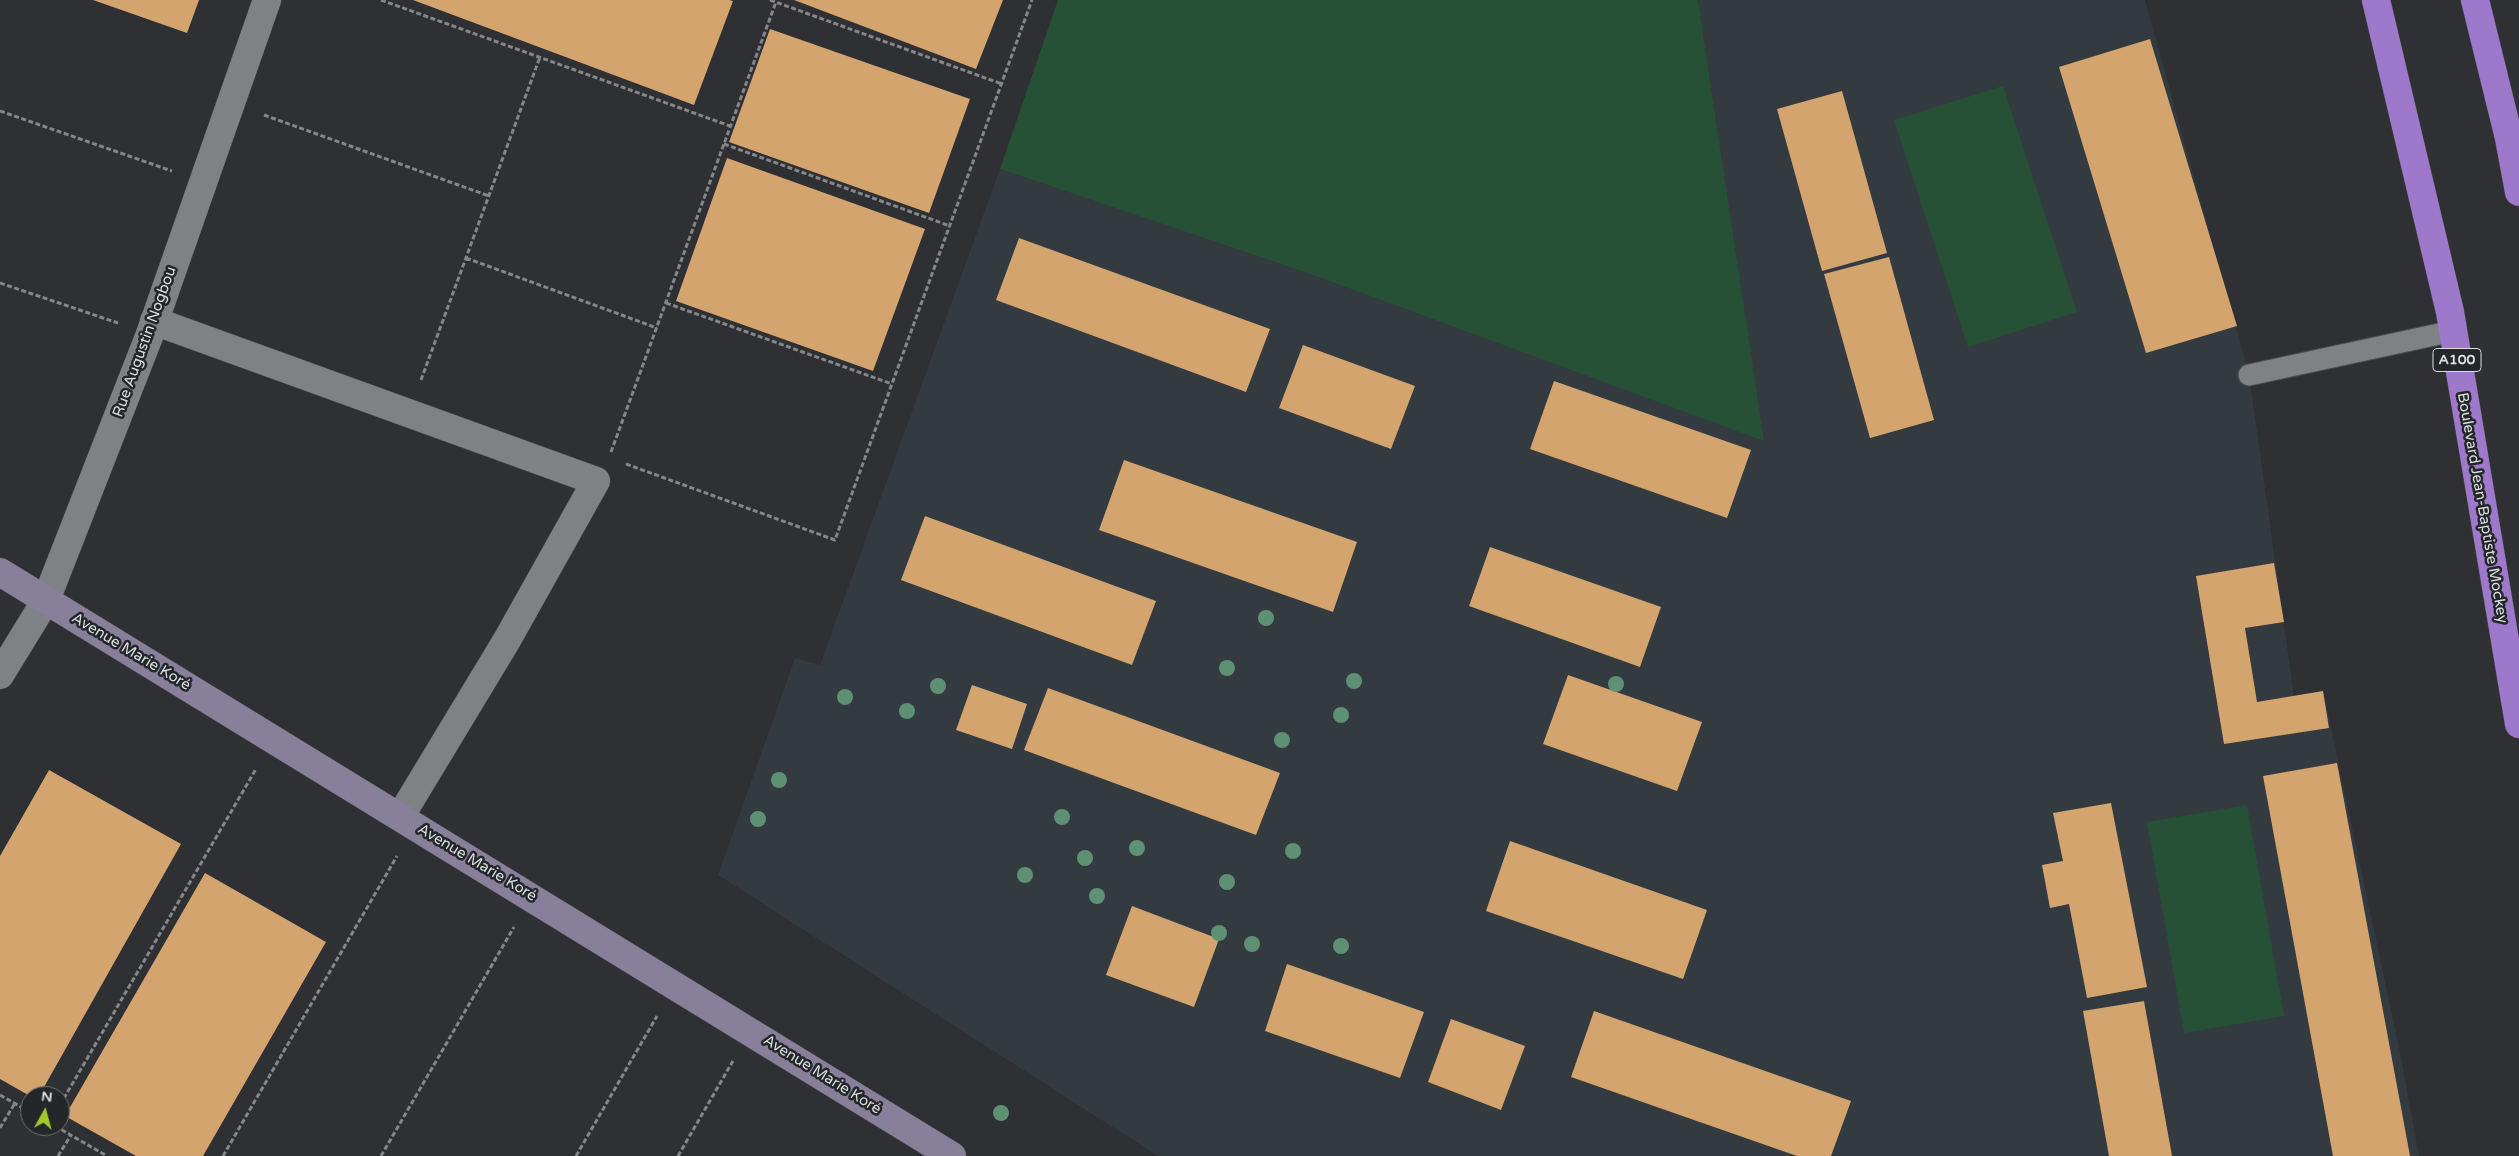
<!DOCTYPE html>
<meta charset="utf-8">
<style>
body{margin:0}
#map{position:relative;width:2519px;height:1156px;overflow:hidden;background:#2e3033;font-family:"Varela Round",sans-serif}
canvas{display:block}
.north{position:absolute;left:20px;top:1086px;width:50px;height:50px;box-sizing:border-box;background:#242729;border:1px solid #6d7072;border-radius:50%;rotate:7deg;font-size:14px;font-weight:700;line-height:20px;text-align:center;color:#dbdddf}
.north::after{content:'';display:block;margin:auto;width:18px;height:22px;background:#a0c92b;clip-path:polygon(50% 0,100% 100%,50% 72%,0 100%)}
</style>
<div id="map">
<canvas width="2519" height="1156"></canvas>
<div class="north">N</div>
</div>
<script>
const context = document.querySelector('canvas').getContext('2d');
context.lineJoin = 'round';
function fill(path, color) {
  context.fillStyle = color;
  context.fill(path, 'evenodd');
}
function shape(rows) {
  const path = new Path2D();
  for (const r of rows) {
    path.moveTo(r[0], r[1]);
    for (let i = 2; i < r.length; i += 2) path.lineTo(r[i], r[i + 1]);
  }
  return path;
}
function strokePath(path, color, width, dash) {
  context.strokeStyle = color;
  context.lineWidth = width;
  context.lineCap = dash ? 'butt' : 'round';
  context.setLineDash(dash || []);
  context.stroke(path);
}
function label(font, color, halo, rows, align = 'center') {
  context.font = font + ' "Varela Round",sans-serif';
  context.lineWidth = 5;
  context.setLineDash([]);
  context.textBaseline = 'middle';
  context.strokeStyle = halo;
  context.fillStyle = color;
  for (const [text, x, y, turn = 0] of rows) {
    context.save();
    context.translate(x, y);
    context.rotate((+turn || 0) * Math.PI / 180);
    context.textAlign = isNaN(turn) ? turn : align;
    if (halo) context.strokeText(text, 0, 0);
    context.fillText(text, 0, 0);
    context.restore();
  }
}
const built = shape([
 [1698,0,2145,0,2249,375,2294,696,2323,691,2400,1052,2419,1156,1158,1156,718,875,795,658,820,665,1000,169,1313,275,1763,440]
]);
const green = shape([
 [1058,0,1698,0,1764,441,1313,275,1000,169],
 [2003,86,2077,312,1968,347,1894,120],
 [2247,805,2284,1016,2184,1033,2147,822]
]);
const building = shape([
 [93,0,199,0,187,33],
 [413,0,729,0,733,1,694,105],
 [794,0,1003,0,976,69],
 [770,29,970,99,929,213,729,142],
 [2150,39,2237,326,2146,353,2059,67],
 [1842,91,1887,253,1822,271,1777,109],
 [727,158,925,229,873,371,676,301],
 [1019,238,1270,329,1246,392,996,300],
 [1889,257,1934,420,1870,438,1824,274],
 [1303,345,1415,386,1391,449,1279,408],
 [1554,381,1751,450,1727,518,1530,449],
 [1124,460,1357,542,1333,612,1099,530],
 [925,516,1156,601,1132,665,901,580],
 [1490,547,1661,607,1640,667,1469,606],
 [2274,563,2284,622,2245,628,2257,702,2323,691,2329,728,2224,744,2196,576],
 [1568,675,1702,722,1677,791,1543,744],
 [972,685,1027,704,1012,749,956,730],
 [1048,688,1280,773,1256,835,1024,750],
 [2337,763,2410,1156,2333,1156,2263,776],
 [49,770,181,844,39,1096,30,1096,0,1079,0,856],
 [2111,803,2147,987,2087,998,2069,904,2050,908,2042,865,2063,861,2053,813],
 [1510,841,1707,910,1683,979,1486,911],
 [205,873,326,942,203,1156,136,1156,65,1116],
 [1132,906,1219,939,1194,1007,1106,975],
 [1287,964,1424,1012,1400,1078,1265,1031],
 [2144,1001,2172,1156,2109,1156,2083,1011],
 [1594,1011,1851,1101,1831,1156,1797,1156,1571,1077],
 [1451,1019,1525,1046,1501,1110,1428,1082]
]);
const path = shape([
 [381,0,730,126],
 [770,0,1002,84],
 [0,111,172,171],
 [264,115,489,196],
 [724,144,950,226],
 [466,258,657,328],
 [0,283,118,323],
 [666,303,892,384],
 [421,380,540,57],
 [611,452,776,2],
 [626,464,835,540,1032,0],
 [0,1095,30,1112],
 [60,1105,256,769],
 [55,1126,107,1156],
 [0,1128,15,1103],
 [58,1156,71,1135],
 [223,1156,397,856],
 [381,1156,514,927],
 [576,1156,657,1016],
 [678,1156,733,1061]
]);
const lane = shape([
 [2249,375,2453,331]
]);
const street = shape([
 [154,321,596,481,507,640,400,817],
 [0,675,46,600,150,334,267,0]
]);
const secondary = shape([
 [0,572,952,1156]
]);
const highway = shape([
 [2376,0,2450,312,2519,724],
 [2475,0,2509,138,2519,192]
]);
const trees = [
 [1266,618],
 [1227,668],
 [1354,681],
 [1616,684],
 [938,686],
 [845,697],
 [907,711],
 [1341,715],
 [1282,740],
 [779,780],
 [1062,817],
 [758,819],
 [1137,848],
 [1293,851],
 [1085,858],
 [1025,875],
 [1227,882],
 [1097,896],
 [1219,933],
 [1252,944],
 [1341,946],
 [1001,1113]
];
const shields = [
 [2457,360,48]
];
const shieldNames = [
 ["A100",2457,360]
];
const streetNames = [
 ["Rue Augustin Nogbou",145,342,-70],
 ["Boulevard Jean-Baptiste Mockey",2482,508,80],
 ["Avenue Marie Koré",131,652,31],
 ["Avenue Marie Koré",477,863,31],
 ["Avenue Marie Koré",822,1075,32]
];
fill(built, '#333b41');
fill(green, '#265136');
fill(building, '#d3a46e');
strokePath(lane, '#494b4e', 23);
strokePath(street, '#494b4e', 29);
strokePath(secondary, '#494b4e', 29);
strokePath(highway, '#494b4e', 29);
strokePath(path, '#848689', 3, [5, 2.5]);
strokePath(lane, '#7f8285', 21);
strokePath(street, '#7f8285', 28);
strokePath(secondary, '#887f9a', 28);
strokePath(highway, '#9e78ca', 28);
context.fillStyle = '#5e9173';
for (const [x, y] of trees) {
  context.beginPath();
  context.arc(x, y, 8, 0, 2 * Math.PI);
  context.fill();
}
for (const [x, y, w] of shields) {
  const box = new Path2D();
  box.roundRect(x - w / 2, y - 11.5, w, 23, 4);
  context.fillStyle = '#242729';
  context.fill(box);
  strokePath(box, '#dbdddf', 1);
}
label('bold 14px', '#dbdddf', null, shieldNames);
label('15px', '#dbdddf', '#242729', streetNames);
</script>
